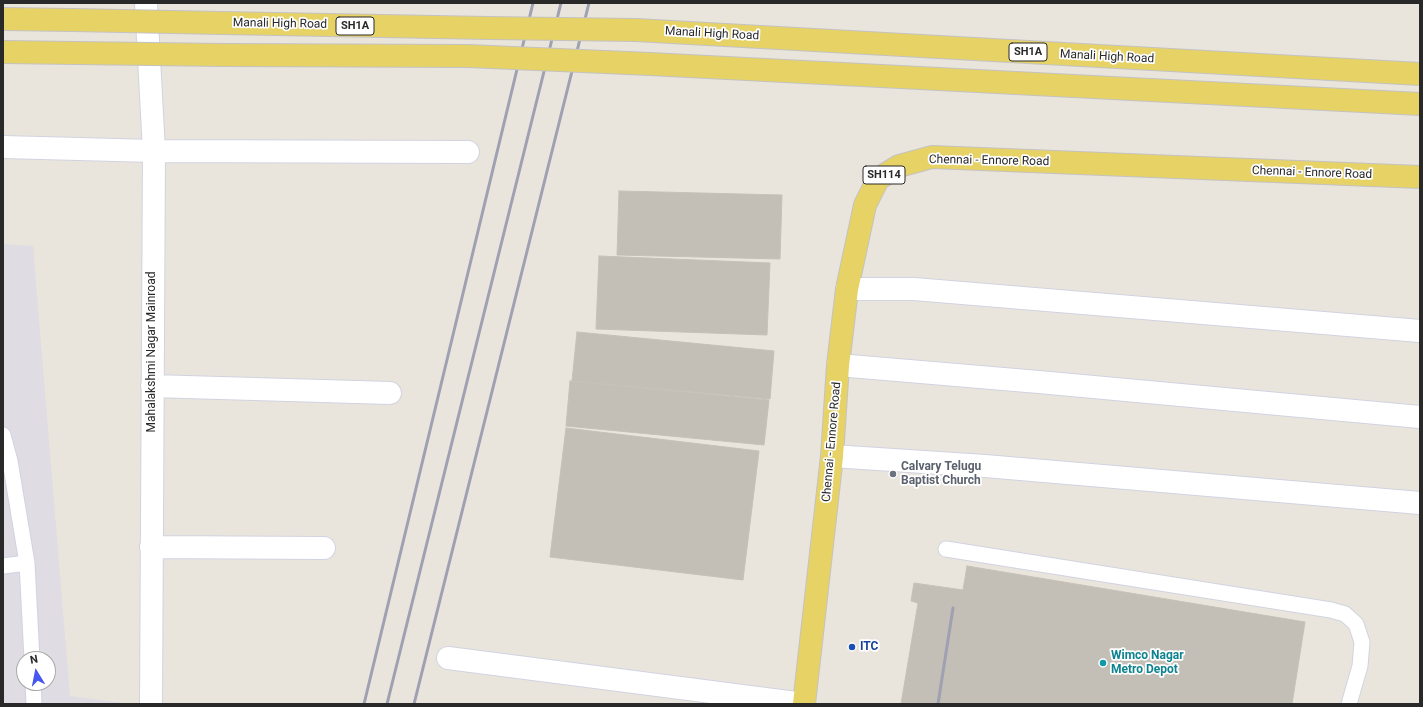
<!DOCTYPE html>
<style>
body{margin:0}
#map{position:relative;width:1423px;height:707px;overflow:hidden;background:#eae5dc;font-family:Roboto,sans-serif}
canvas{display:block}
.frame{position:absolute;inset:0;border:4px solid #292929;pointer-events:none}
.north{position:absolute;left:16px;top:651px;width:40px;height:40px;box-sizing:border-box;background:#fff;border:1px solid #a9a9a9;border-radius:50%;rotate:350deg;font-size:11px;font-weight:700;line-height:16px;text-align:center;color:#292929}
.north::after{content:'';display:block;margin:auto;width:14px;height:18px;background:#4658ed;clip-path:polygon(50% 0,100% 100%,50% 72%,0 100%)}
</style>
<div id="map">
<canvas width="1423" height="707"></canvas>
<div class="frame"></div>
<div class="north">N</div>
</div>
<script>
const context = document.querySelector('canvas').getContext('2d');
context.lineJoin = 'round';
function fill(path, color) {
  context.fillStyle = color;
  context.fill(path, 'evenodd');
}
function shape(rows) {
  const path = new Path2D();
  for (const r of rows) {
    path.moveTo(r[0], r[1]);
    for (let i = 2; i < r.length; i += 2) path.lineTo(r[i], r[i + 1]);
  }
  return path;
}
function strokePath(path, color, width, dash) {
  context.strokeStyle = color;
  context.lineWidth = width;
  context.lineCap = dash ? 'butt' : 'round';
  context.setLineDash(dash || []);
  context.stroke(path);
}
function label(font, color, halo, rows, align = 'center') {
  context.font = font + ' Roboto,sans-serif';
  context.lineWidth = 3.5;
  context.setLineDash([]);
  context.textBaseline = 'middle';
  context.strokeStyle = halo;
  context.fillStyle = color;
  for (const [text, x, y, turn = 0] of rows) {
    context.save();
    context.translate(x, y);
    context.rotate((+turn || 0) * Math.PI / 180);
    context.textAlign = isNaN(turn) ? turn : align;
    if (halo) context.strokeText(text, 0, 0);
    context.fillText(text, 0, 0);
    context.restore();
  }
}
const industrial = shape([
 [3,244,33,246,70,696,130,704,3,704],
 [24,659,48,659,48,683,24,683]
]);
const building = shape([
 [619,191,782,195,780,259,617,255,619,191],
 [599,256,770,263,767,335,596,329,599,256],
 [577,332,774,351,770,399,572,381,577,332],
 [570,381,769,400,764,445,566,426,570,381],
 [566,428,759,451,743,580,550,557,566,428],
 [967,566,1305,622,1292,704,901,704,918,603,911,601,914,583,963,590,967,566]
]);
const service = shape([
 [3,435,10,461,27,563,32,659],
 [946,549,1331,610,1345,614,1356,624,1362,642,1360,666,1349,704],
 [3,566,27,563],
 [33,683,34,704]
]);
const minor = shape([
 [146,3,154,151,468,152],
 [3,147,154,151,151,704],
 [847,289,914,289,1420,331],
 [838,365,1039,382,1420,417],
 [152,386,390,393],
 [832,456,985,466,1420,503],
 [151,547,324,548],
 [448,658,804,704]
]);
const primary = shape([
 [3,19,72,20],
 [222,23,489,28],
 [636,30,1420,74],
 [3,52,75,53],
 [225,55,468,56],
 [650,64,1420,104],
 [804,704,832,456,838,365,847,289,865,205,878,179,899,166,932,157,1420,177]
]);
const rail = shape([
 [364,704,533,3],
 [387,704,561,3],
 [414,704,589,3],
 [938,704,953,608]
]);
const primaryBridge = shape([
 [72,20,222,23],
 [489,28,636,30],
 [75,53,225,55],
 [468,56,650,64]
]);
const markers = [
 [893,474,4,"#6b7280"],
 [852,647,4,"#1a4fb4"],
 [1103,663,4,"#0f9aa8"]
];
const shields = [
 [355,26,38],
 [1028,52,38],
 [884,175,42]
];
const shieldNames = [
 ["SH1A",355,26],
 ["SH1A",1028,52],
 ["SH114",884,175]
];
const streetNames = [
 ["Manali High Road",280,24,1],
 ["Manali High Road",712,34,3],
 ["Manali High Road",1107,57,3],
 ["Chennai - Ennore Road",989,161,1],
 ["Chennai - Ennore Road",1312,173,2],
 ["Mahalakshmi Nagar Mainroad",152,352,-90],
 ["Chennai - Ennore Road",832,442,-85]
];
const worshipNames = [
 ["Calvary Telugu",901,467],
 ["Baptist Church",901,481]
];
const transitNames = [
 ["ITC",860,647]
];
const cultureNames = [
 ["Wimco Nagar",1111,656],
 ["Metro Depot",1111,670]
];
fill(industrial, '#dfdce3');
fill(building, '#c3bfb7');
strokePath(building, '#c5c1b6', 1);
strokePath(service, '#d1d3e1', 17);
strokePath(minor, '#d1d3e1', 24);
strokePath(primary, '#c3c3c3', 24);
strokePath(service, '#fff', 15);
strokePath(minor, '#fff', 22);
strokePath(primary, '#e7d265', 22);
strokePath(rail, '#9fa0b2', 3);
strokePath(primaryBridge, '#c3c3c3', 24, []);
strokePath(primaryBridge, '#e7d265', 22);
for (const [x, y, r, color] of markers) {
  const dot = new Path2D();
  dot.arc(x, y, r, 0, 2 * Math.PI);
  context.fillStyle = color;
  context.fill(dot);
  strokePath(dot, '#fff', 1.5);
}
for (const [x, y, w] of shields) {
  const box = new Path2D();
  box.roundRect(x - w / 2, y - 9, w, 18, 3);
  context.fillStyle = '#fff';
  context.fill(box);
  strokePath(box, '#292929', 1);
}
label('bold 11px', '#292929', null, shieldNames);
label('12px', '#292929', '#fff', streetNames);
label('bold 12px', '#5b616d', '#fff', worshipNames, 'left');
label('bold 12px', '#164399', '#fff', transitNames, 'left');
label('bold 12px', '#0d838f', '#fff', cultureNames, 'left');
</script>
